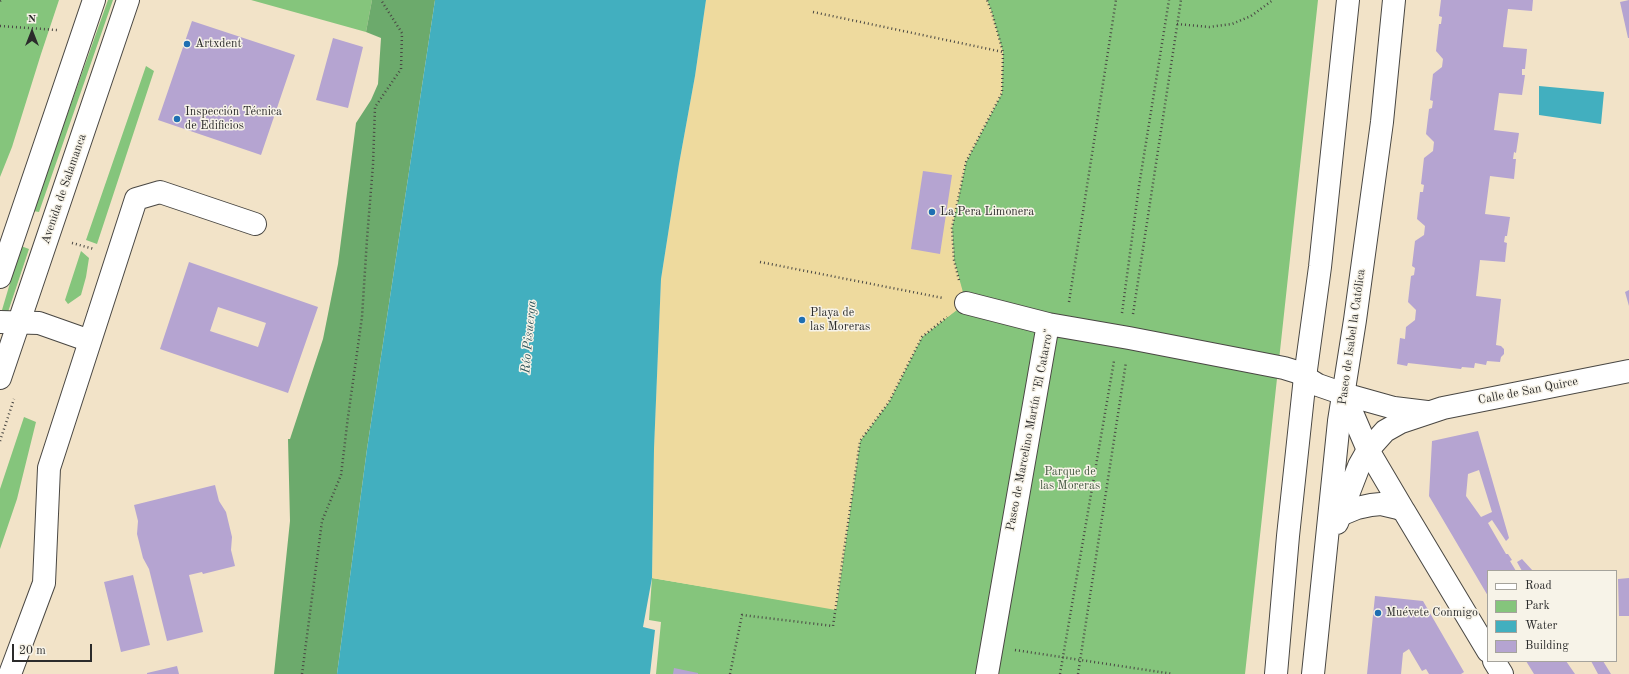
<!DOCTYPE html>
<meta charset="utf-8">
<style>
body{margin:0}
#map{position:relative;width:1629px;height:674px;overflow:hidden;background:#f2e3c8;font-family:"Old Standard TT",serif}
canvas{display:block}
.legend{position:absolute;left:1487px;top:570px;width:130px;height:92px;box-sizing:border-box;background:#f7f3e8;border:1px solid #a5a39c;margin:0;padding:5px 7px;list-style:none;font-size:12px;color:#2b2b2b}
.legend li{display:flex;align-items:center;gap:8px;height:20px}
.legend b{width:20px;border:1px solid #a5a39c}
.north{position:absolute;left:12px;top:12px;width:40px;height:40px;-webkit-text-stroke:3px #f7f3e8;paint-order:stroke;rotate:0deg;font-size:11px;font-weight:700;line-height:16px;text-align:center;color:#2b2b2b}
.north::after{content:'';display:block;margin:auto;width:14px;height:18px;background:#2b2b2b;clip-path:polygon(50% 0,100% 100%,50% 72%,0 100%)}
.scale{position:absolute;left:12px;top:644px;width:80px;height:18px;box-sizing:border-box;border:2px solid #2b2b2b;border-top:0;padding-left:5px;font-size:12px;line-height:14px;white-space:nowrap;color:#2b2b2b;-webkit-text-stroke:3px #f7f3e8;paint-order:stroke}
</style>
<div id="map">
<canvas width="1629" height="674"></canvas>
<ul class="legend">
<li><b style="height:5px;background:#fff"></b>Road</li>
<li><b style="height:11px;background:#85c57c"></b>Park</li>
<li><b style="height:11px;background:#42afbf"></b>Water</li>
<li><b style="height:11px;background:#b5a4d1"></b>Building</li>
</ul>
<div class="north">N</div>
<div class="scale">20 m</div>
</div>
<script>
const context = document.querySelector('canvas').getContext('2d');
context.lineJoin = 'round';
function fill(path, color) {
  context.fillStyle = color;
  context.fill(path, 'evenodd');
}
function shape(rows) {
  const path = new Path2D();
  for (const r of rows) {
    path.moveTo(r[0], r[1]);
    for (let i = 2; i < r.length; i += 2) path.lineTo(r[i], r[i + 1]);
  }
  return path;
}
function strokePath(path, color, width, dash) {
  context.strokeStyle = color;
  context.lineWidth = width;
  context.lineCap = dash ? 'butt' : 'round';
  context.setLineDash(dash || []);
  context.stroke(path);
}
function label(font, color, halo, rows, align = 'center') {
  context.font = font + ' "Old Standard TT",serif';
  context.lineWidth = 3;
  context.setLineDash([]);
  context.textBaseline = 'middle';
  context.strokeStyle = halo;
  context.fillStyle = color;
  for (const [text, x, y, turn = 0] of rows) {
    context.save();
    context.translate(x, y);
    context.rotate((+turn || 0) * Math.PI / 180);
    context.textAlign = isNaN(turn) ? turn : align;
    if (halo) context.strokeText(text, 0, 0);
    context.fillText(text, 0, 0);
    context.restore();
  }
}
const green = shape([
 [0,0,59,0,41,54,12,147,0,177],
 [108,0,113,0,39,212,33,211],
 [251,0,372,0,366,32],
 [987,0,1318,0,1245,674,656,674,661,622,649,620,652,578,836,609,860,441,889,402,922,337,965,303,954,260,952,228,966,162,1002,93,992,13],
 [146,66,154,71,97,244,86,240],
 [21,246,29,249,8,312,2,310],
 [81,251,89,258,86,277,81,295,68,304,65,300],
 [24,417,36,422,17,499,0,549,0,489]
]);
const forest = shape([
 [372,0,435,0,367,449,337,674,274,674,290,521,288,439,290,439,323,339,338,264,356,123,371,100,378,84,381,38,366,32]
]);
const sand = shape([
 [706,0,987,0,992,13,1003,52,1002,93,966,162,952,228,954,260,966,303,922,337,889,402,860,441,836,610,652,578,654,449,661,279,679,164,695,76]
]);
const water = shape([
 [435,0,706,0,695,76,679,164,661,279,654,449,652,578,643,627,655,630,650,674,337,674,367,449],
 [1539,86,1604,92,1601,124,1539,115]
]);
const building = shape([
 [1441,0,1533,0,1532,11,1508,9,1503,47,1527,49,1525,69,1522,69,1522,75,1525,75,1522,95,1499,93,1494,130,1519,133,1516,153,1514,152,1513,159,1516,159,1514,179,1490,176,1485,214,1510,217,1507,236,1505,236,1504,242,1507,243,1505,262,1480,260,1476,296,1501,299,1496,345,1501,346,1504,349,1504,354,1501,357,1500,362,1487,361,1486,365,1475,363,1474,368,1462,367,1461,369,1408,363,1407,366,1397,364,1400,338,1405,339,1406,327,1415,320,1416,310,1408,302,1411,276,1414,275,1415,268,1412,266,1415,241,1424,235,1425,226,1417,219,1420,192,1423,192,1424,185,1421,184,1424,158,1433,151,1434,142,1426,134,1429,109,1432,108,1433,101,1430,100,1433,74,1442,67,1443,59,1436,51,1439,24,1441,24,1442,17,1439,16],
 [1629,0,1629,38,1628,38,1620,2],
 [192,21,295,55,261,155,158,120],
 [333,38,363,47,348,108,316,100],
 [923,171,952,175,940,254,911,249],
 [189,262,318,307,288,393,160,349],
 [218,307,266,323,258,347,210,331],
 [1629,290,1629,306,1625,292],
 [1478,431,1509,538,1506,541,1492,520,1488,523,1506,554,1508,554,1512,560,1510,561,1516,571,1488,571,1488,596,1429,496,1432,441],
 [1479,470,1492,512,1481,517,1466,496,1468,474],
 [215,485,219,501,226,512,232,537,231,550,235,566,203,574,202,572,189,575,203,632,167,641,149,569,143,558,137,534,138,521,134,505],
 [1522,559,1533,571,1522,571,1517,562],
 [133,575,150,645,121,652,104,582],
 [1629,578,1629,616,1619,616,1618,579],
 [1375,596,1423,601,1464,672,1461,674,1429,674,1426,669,1422,671,1409,649,1403,653,1401,674,1367,674],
 [1526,661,1566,661,1575,674,1534,674],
 [1591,661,1603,661,1611,674,1598,674],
 [177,666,179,674,147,674,147,673],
 [674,668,698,673,698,674,673,674]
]);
const path = shape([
 [0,1,1,0],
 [813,12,1003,52],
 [1177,24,1209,27,1232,24,1251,16,1273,0],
 [0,26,57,30],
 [72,243,94,249],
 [760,262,943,298],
 [959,280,954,260,952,228,966,162,1002,93,1003,52,992,13,987,0],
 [1069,302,1116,0],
 [1122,313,1139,186,1169,0],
 [1133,314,1181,0],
 [0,441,14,399],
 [1015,650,1173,674],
 [302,674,322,521,341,475,348,417,362,317,367,239,373,165,375,107,401,69,402,33,381,0],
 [730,674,742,615,833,626,860,441,889,402,922,337,947,317],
 [1060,674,1114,361],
 [1078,674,1126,362]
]);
const minor = shape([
 [966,303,1048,324],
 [0,322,39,323,90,341],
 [1344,394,1368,450,1404,511],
 [1340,515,1357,508,1371,505,1381,504,1398,508,1404,511,1488,651],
 [1494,661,1502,674],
 [10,674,44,583,49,468,136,199,160,192,255,224],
 [987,674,1048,324,1129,338,1284,368,1297,372,1318,385,1344,394,1394,408,1427,412]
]);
const major = shape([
 [1337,523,1359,466,1368,450,1385,431,1401,422,1443,408,1629,371],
 [1276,674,1288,536,1305,377,1320,267,1348,0],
 [1313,674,1339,421,1355,320,1382,122,1394,0]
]);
const highway = shape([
 [0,277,94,0],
 [0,378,128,0]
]);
const markers = [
 [187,44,4,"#1f6fb2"],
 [177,119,4,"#1f6fb2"],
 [932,212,4,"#1f6fb2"],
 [802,320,4,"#1f6fb2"],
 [1378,613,4,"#1f6fb2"]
];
const poiNames = [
 ["Artxdent",195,44],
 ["Inspección Técnica",185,112],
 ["de Edificios",185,126],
 ["La Pera Limonera",940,212],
 ["Playa de",810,313],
 ["las Moreras",810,327],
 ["Muévete Conmigo",1386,613]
];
const streetNames = [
 ["Avenida de Salamanca",64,189,-71],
 ["Paseo de Isabel la Católica",1352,337,-82],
 ["Calle de San Quirce",1528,391,-11],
 ["Paseo de Marcelino Martín \"El Catarro\"",1030,430,-79]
];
const parkNames = [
 ["Parque de",1070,472],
 ["las Moreras",1070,486]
];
const waterNames = [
 ["Río Pisuerga",529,337,-85]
];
fill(green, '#85c57c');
fill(forest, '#6caa6c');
fill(sand, '#eeda9e');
fill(water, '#42afbf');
fill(building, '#b5a4d1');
strokePath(minor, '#494743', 24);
strokePath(major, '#494743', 24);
strokePath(highway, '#494743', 24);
strokePath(path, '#494743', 2.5, [1, 3]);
strokePath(minor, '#fff', 22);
strokePath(major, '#fff', 22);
strokePath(highway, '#fff', 22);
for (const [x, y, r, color] of markers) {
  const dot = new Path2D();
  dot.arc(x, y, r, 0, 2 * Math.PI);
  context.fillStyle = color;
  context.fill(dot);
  strokePath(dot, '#f7f3e8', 1.5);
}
label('12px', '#2b2b2b', '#f7f3e8', poiNames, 'left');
label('12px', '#2b2b2b', '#f7f3e8', streetNames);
label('12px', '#465943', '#f7f3e8', parkNames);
label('italic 13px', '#33595f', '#f7f3e8', waterNames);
</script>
